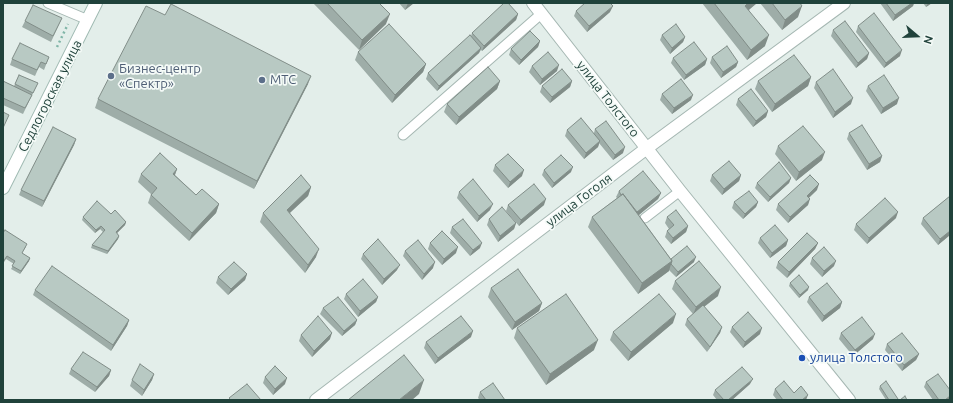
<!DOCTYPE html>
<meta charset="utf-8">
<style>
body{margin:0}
#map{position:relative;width:953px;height:403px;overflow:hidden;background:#e3eeea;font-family:Ubuntu,sans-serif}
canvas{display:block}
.frame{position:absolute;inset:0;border:4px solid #20423b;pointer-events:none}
.north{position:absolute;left:897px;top:16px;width:40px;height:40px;-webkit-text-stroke:3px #f4faf7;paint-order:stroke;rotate:109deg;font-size:11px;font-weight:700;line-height:16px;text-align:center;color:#20423b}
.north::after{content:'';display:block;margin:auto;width:14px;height:18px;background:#20423b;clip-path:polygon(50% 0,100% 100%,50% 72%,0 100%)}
</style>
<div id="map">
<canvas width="953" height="403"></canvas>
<div class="frame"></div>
<div class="north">N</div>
</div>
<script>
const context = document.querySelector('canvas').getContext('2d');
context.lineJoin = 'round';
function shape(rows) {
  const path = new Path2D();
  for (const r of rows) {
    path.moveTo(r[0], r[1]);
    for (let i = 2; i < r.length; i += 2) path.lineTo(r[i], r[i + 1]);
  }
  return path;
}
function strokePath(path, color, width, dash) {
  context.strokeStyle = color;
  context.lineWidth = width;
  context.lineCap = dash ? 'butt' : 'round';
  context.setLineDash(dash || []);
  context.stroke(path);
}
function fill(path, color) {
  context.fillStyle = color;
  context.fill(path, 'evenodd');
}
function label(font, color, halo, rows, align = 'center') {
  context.font = font + ' Ubuntu,sans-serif';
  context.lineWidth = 3.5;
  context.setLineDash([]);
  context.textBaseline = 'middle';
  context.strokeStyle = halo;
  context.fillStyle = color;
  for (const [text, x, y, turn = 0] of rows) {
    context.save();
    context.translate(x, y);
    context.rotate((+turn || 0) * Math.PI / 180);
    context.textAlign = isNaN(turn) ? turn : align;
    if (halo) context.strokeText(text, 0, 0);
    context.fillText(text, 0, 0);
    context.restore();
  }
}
const path = shape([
 [57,47,68,24]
]);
const lane = shape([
 [48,3,88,20],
 [403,135,541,14],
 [645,218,680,191]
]);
const street = shape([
 [533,3,680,191,849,400],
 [316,400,647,148,844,3]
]);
const secondary = shape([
 [3,188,96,3]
]);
const wall = shape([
 [313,3,379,3,386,24,359,50],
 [399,3,414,3,405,10],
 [702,3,757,3,749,10,765,46,747,60],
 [760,3,800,3,798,17,782,30],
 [880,3,914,3,913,6,893,21],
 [923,3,932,3,926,7],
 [576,11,610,12,587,32,574,16],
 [518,14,516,20,482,51,481,50,479,53,437,91,426,79,428,73,471,36,472,33],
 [62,18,51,42,22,27,25,21],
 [858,26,900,56,884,68,856,32],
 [833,30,869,53,867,59,856,68,831,36],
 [662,35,685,37,683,42,670,54,660,40],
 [540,41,538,47,519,65,509,55,511,49],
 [358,52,426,64,423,72,392,103,355,60],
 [49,57,44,70,39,67,35,76,10,65,12,59],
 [712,57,738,62,736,67,721,78,710,63],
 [673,58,707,59,705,65,684,80,671,63],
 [532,66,557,71,540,85,529,72],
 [19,75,38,83,23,114,3,105,3,81,14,86],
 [811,77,808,86,772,112,755,89,758,81],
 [500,81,497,89,456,125,444,112,447,104],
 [572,81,570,87,550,103,540,92,542,86],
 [816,82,851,104,833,118,814,88],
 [308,84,254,189,95,108,98,99],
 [868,86,897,104,881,114,866,91],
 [662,94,691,100,672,114,660,100],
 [738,99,768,111,766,117,753,127,736,105],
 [595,129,623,153,613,160,599,143,598,147,584,159,565,136,567,130,594,133],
 [849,133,882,156,880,162,867,170,847,139],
 [76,139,74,145,42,207,19,195,21,190],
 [778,146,822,160,796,181,775,154],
 [495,165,522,176,508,188,493,171],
 [177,169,175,175,196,195,219,204,216,213,189,241,148,203,151,194,138,182,141,174],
 [544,170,571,172,552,188,542,175],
 [712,175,741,175,739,181,722,195,710,181],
 [791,178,789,183,768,202,755,188,757,183],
 [311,187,308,196,290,213,316,257,305,273,260,222,263,213],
 [817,190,809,198,808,205,788,223,776,210,778,204],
 [619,191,661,193,658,199,639,215,671,259,694,262,676,277,669,270,669,271,638,294,588,227,592,217,617,198,616,197],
 [459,192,490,210,477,222,457,198],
 [950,196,950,235,938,245,921,224,923,218],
 [734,202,758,202,756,207,743,219,732,208],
 [508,205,544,205,519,226,506,211],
 [111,214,126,222,125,225,117,233,119,236,118,239,107,254,91,248,92,245,103,232,100,229,95,233,82,220,83,217],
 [667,217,688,226,686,232,671,244,665,237,667,231,669,229,665,223],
 [896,218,867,244,854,230,856,224],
 [489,219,516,223,514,229,498,242,487,225],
 [452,227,480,248,470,256,450,233],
 [3,233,26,247,22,253,30,258,29,261,20,274,11,269,14,264,6,259,3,264],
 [760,238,788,240,786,246,770,258,758,243],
 [430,243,456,253,442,265,428,249],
 [818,243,815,249,787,278,776,268,778,262],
 [405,251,433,268,422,280,403,256],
 [363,254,397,270,382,285,361,259],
 [812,258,834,266,822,277,810,264],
 [247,274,245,280,228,295,216,283,218,277],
 [675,281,718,296,704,307,722,327,720,333,707,352,685,325,687,319,693,314,672,289],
 [790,283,808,290,799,298,789,286],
 [491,288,542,303,539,311,512,330,488,297],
 [35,290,129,320,127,326,111,351,33,295],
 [346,294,378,297,376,302,358,317,344,299],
 [809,297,842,302,840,308,822,322,807,302],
 [323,308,357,320,355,325,342,336,320,314],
 [673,323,628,361,610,340,613,332],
 [732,327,760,334,743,348,730,332],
 [517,328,594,350,546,385,514,338],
 [841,333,873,339,853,356,839,339],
 [301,335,330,339,312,357,299,341],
 [471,337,435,364,424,348,426,342],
 [887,344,919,354,916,360,902,371,885,350],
 [71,369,111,370,109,376,95,392,69,374],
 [154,374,152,380,142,396,130,386,132,380],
 [265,377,285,384,273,395,263,383],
 [926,382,950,400,933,400,924,387],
 [750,384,732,400,717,400,713,395,715,390],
 [880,386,898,399,898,400,886,400,879,389],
 [775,389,794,393,806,400,777,400,773,395],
 [480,392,505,400,480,400,478,398]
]);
const shadedWall = shape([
 [408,3,414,3,405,10],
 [748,3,757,3,741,16,745,6],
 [912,3,914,3,913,6,893,21,895,15],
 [928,3,932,3,926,7],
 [613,6,610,12,587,32,589,26],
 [802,6,798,17,782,30,785,20],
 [390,14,386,24,359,50,362,40],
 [518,14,516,20,482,51,484,46],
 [769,35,765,46,747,60,751,50],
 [685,37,683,42,670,54,672,48],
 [540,41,538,47,519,65,521,60],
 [481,48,479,53,437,91,439,86],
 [902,50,900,56,884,68,886,63],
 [869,53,867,59,856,68,858,63],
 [707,59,705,65,684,80,686,75],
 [738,62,736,67,721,78,723,72],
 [426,64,423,72,392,103,395,95],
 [559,65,557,71,540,85,542,79],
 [311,76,308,84,254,189,257,181],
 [811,77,808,86,772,112,775,104],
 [500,81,497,89,456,125,459,117],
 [572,81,570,87,550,103,552,97],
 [693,95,691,100,672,114,674,108],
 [853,98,851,104,833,118,835,112],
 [899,98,897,104,881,114,883,108],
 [768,111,766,117,753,127,756,121],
 [76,139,74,145,42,207,44,201],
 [600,141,598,147,584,159,586,153],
 [625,147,623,153,613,160,615,155],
 [825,152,822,160,796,181,799,172],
 [882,156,880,162,867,170,869,164],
 [573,167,571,172,552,188,554,183],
 [177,169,174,177,173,174],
 [524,170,522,176,508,188,510,182],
 [741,175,739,181,722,195,724,189],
 [791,178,789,183,768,202,770,197],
 [819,184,817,190,805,201,807,196],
 [311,187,308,196,284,218,287,210],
 [661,193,658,199,634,219,636,213],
 [546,199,544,205,519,226,521,220],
 [810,199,808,205,788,223,790,217],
 [758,202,756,207,743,219,745,214],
 [219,204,216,213,189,241,192,233],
 [493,204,490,210,477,222,479,216],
 [898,212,896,218,867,244,869,238],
 [126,222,125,225,115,235,116,232],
 [516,223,514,229,498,242,500,236],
 [101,226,100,229,95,233,96,230],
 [688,226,686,232,671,244,673,238],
 [950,231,950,235,938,245,940,239],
 [119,236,118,239,107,254,108,251],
 [788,240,786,246,770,258,772,253],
 [482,243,480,248,470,256,473,250],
 [818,243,815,249,787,278,789,272],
 [458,247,456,253,442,265,444,259],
 [319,249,316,257,305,273,308,265],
 [696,257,694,262,676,277,678,272],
 [30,258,29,261,20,274,21,271],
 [672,261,669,271,638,294,642,283],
 [836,261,834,266,822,277,824,271],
 [435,262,433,268,422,280,424,274],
 [400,265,397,270,382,285,384,279],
 [247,274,245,280,228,295,231,289],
 [721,287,718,296,693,315,696,307],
 [809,287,808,290,799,298,800,295],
 [378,297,376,302,358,317,360,311],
 [842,302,840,308,822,322,824,316],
 [542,303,539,311,512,330,515,322],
 [676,314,673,323,628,361,631,352],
 [129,320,127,326,111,351,113,345],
 [357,320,355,325,342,336,344,331],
 [722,327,720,333,707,352],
 [762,328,760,334,743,348,745,342],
 [473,331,471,337,435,364,438,358],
 [332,333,330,339,312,357,314,351],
 [875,334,873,339,853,356,855,350],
 [598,340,594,350,546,385,550,374],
 [919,354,916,360,902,371,904,365],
 [111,370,109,376,95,392,97,387],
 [154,374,152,380,142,396,144,390],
 [287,378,285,384,273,395,275,389],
 [753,379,750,384,732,400,728,400],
 [424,380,419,394,412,400,399,400],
 [808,395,806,400,802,400],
 [950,396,950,400,945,400]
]);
const building = shape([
 [327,3,379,3,390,14,362,40,327,3],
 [504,3,508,3,518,14,484,46,472,33,504,3],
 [585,3,610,3,613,6,589,26,576,11,585,3],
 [714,3,748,3,745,6,769,35,751,50,714,3],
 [772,3,800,3,802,6,785,20,772,3],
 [886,3,912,3,895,15,886,3],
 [171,4,311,76,257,181,98,99,146,6,165,15,171,4],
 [33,5,62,18,53,36,25,21,33,5],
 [874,13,902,50,886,63,858,26,874,13],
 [845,21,869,53,858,63,833,30,845,21],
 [389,24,426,64,395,95,358,52,389,24],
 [676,24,685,37,672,48,662,35,676,24],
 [530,31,540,41,521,60,511,49,530,31],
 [470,35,481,48,439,86,428,73,470,35],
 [694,42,707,59,686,75,673,58,694,42],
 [20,43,49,57,46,64,41,62,37,70,12,59,20,43],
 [727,46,738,62,723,72,712,57,727,46],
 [548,52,559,65,542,79,532,66,548,52],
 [794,55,811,77,775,104,758,81,794,55],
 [488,67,500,81,459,117,447,104,488,67],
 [562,69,572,81,552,97,542,86,562,69],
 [833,69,853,98,835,112,816,82,833,69],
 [19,75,38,83,33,93,15,84,19,75],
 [884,75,899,98,883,108,868,86,884,75],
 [681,79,693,95,674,108,662,94,681,79],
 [3,81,32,95,25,108,3,98,3,81],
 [751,89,768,111,756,121,738,99,751,89],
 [3,112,9,115,3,128,3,112],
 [581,118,600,141,586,153,567,130,581,118],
 [606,121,625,147,615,155,595,129,606,121],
 [862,125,882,156,869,164,849,133,862,125],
 [803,126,825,152,799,172,778,146,803,126],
 [53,127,76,139,44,201,21,190,53,127],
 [160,153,177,169,173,174,196,195,202,189,219,204,192,233,151,195,157,188,141,174,160,153],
 [508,154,524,170,510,182,495,165,508,154],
 [561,155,573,167,554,183,544,170,561,155],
 [729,161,741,175,724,189,712,175,729,161],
 [779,162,791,178,770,197,757,183,779,162],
 [643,171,661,193,637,212,623,194,621,195,619,191,643,171],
 [301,175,311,187,287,210,319,249,308,265,263,213,301,175],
 [810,175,819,184,807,196,810,199,790,217,778,204,810,175],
 [473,179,493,204,479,216,459,192,473,179],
 [534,184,546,199,521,220,508,205,534,184],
 [749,191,758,202,745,214,734,202,749,191],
 [623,194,672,261,642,283,592,217,623,194],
 [950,196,950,231,940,239,923,218,950,196],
 [885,198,898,212,869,238,856,224,885,198],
 [97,201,111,214,115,210,126,222,116,232,119,236,108,251,92,245,105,230,101,226,96,230,83,217,97,201],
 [502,207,516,223,500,236,489,219,502,207],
 [676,210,688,226,673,238,667,231,674,225,667,217,676,210],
 [463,219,482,243,473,250,452,227,463,219],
 [775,225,788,240,772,253,760,238,775,225],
 [5,230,27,244,22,253,30,258,21,271,12,266,15,261,7,256,3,262,3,233,5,230],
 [442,231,458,247,444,259,430,243,442,231],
 [807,233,818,243,789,272,778,262,807,233],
 [378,239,400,265,384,279,363,254,378,239],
 [418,240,435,262,424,274,405,251,418,240],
 [687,246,696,257,678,272,671,264,672,261,671,259,687,246],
 [824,247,836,261,824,271,812,258,824,247],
 [699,261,721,287,696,307,675,281,699,261],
 [234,262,247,274,231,289,218,277,234,262],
 [52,266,129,320,113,345,35,290,52,266],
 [518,269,542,303,515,322,491,288,518,269],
 [799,275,809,287,800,295,790,283,799,275],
 [363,279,378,297,360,311,346,294,363,279],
 [827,283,842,302,824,316,809,297,827,283],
 [566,294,598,340,550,374,517,328,566,294],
 [659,294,676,314,631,352,613,332,659,294],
 [338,297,357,320,344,331,323,308,338,297],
 [703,305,722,327,710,347,687,319,703,305],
 [748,312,762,328,745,342,732,327,748,312],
 [318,316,332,333,314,351,301,335,318,316],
 [461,316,473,331,438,358,426,342,461,316],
 [862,317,875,334,855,350,841,333,862,317],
 [902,333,919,354,904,365,887,344,902,333],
 [83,352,111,370,97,387,71,369,83,352],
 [404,355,424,380,399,400,348,400,404,355],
 [140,364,154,374,144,390,132,380,140,364],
 [275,366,287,378,275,389,265,377,275,366],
 [742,367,753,379,728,400,724,400,715,390,742,367],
 [938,374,950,390,950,396,945,400,939,400,926,382,938,374],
 [784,381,794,393,801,386,808,395,802,400,783,400,775,389,784,381],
 [886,381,898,399,897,400,889,400,880,386,886,381],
 [493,383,505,400,486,400,480,392,493,383],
 [247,384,261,400,231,400,229,398,247,384],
 [905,396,907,400,900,400,905,396]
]);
const markers = [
 [111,76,4,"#5c6f8a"],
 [262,80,4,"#5c6f8a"],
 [802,358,4,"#1a4fb4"]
];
const serviceNames = [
 ["Бизнес-центр",119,69],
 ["«Спектр»",119,84],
 ["МТС",270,80]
];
const streetNames = [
 ["Седлогорская улица",50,96,-63],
 ["улица Толстого",608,99,52],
 ["улица Гоголя",579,200,-37]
];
const transitNames = [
 ["улица Толстого",810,358]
];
strokePath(lane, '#a5b7b2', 11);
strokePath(street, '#a5b7b2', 14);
strokePath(secondary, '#a0bbb3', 14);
strokePath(path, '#80b5a7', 2.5, [2, 3]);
strokePath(lane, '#fff', 9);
strokePath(street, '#fff', 12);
strokePath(secondary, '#fff', 12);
fill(wall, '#9eada8');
fill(shadedWall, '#818d88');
fill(building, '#b8c9c3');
strokePath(building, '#818d88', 1);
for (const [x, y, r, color] of markers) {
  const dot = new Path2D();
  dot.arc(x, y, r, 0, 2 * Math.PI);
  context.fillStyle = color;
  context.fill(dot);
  strokePath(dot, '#f4faf7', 1.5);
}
label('13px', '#4e5e75', '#f4faf7', serviceNames, 'left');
label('13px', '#20423b', '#f4faf7', streetNames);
label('13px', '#164399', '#f4faf7', transitNames, 'left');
</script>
